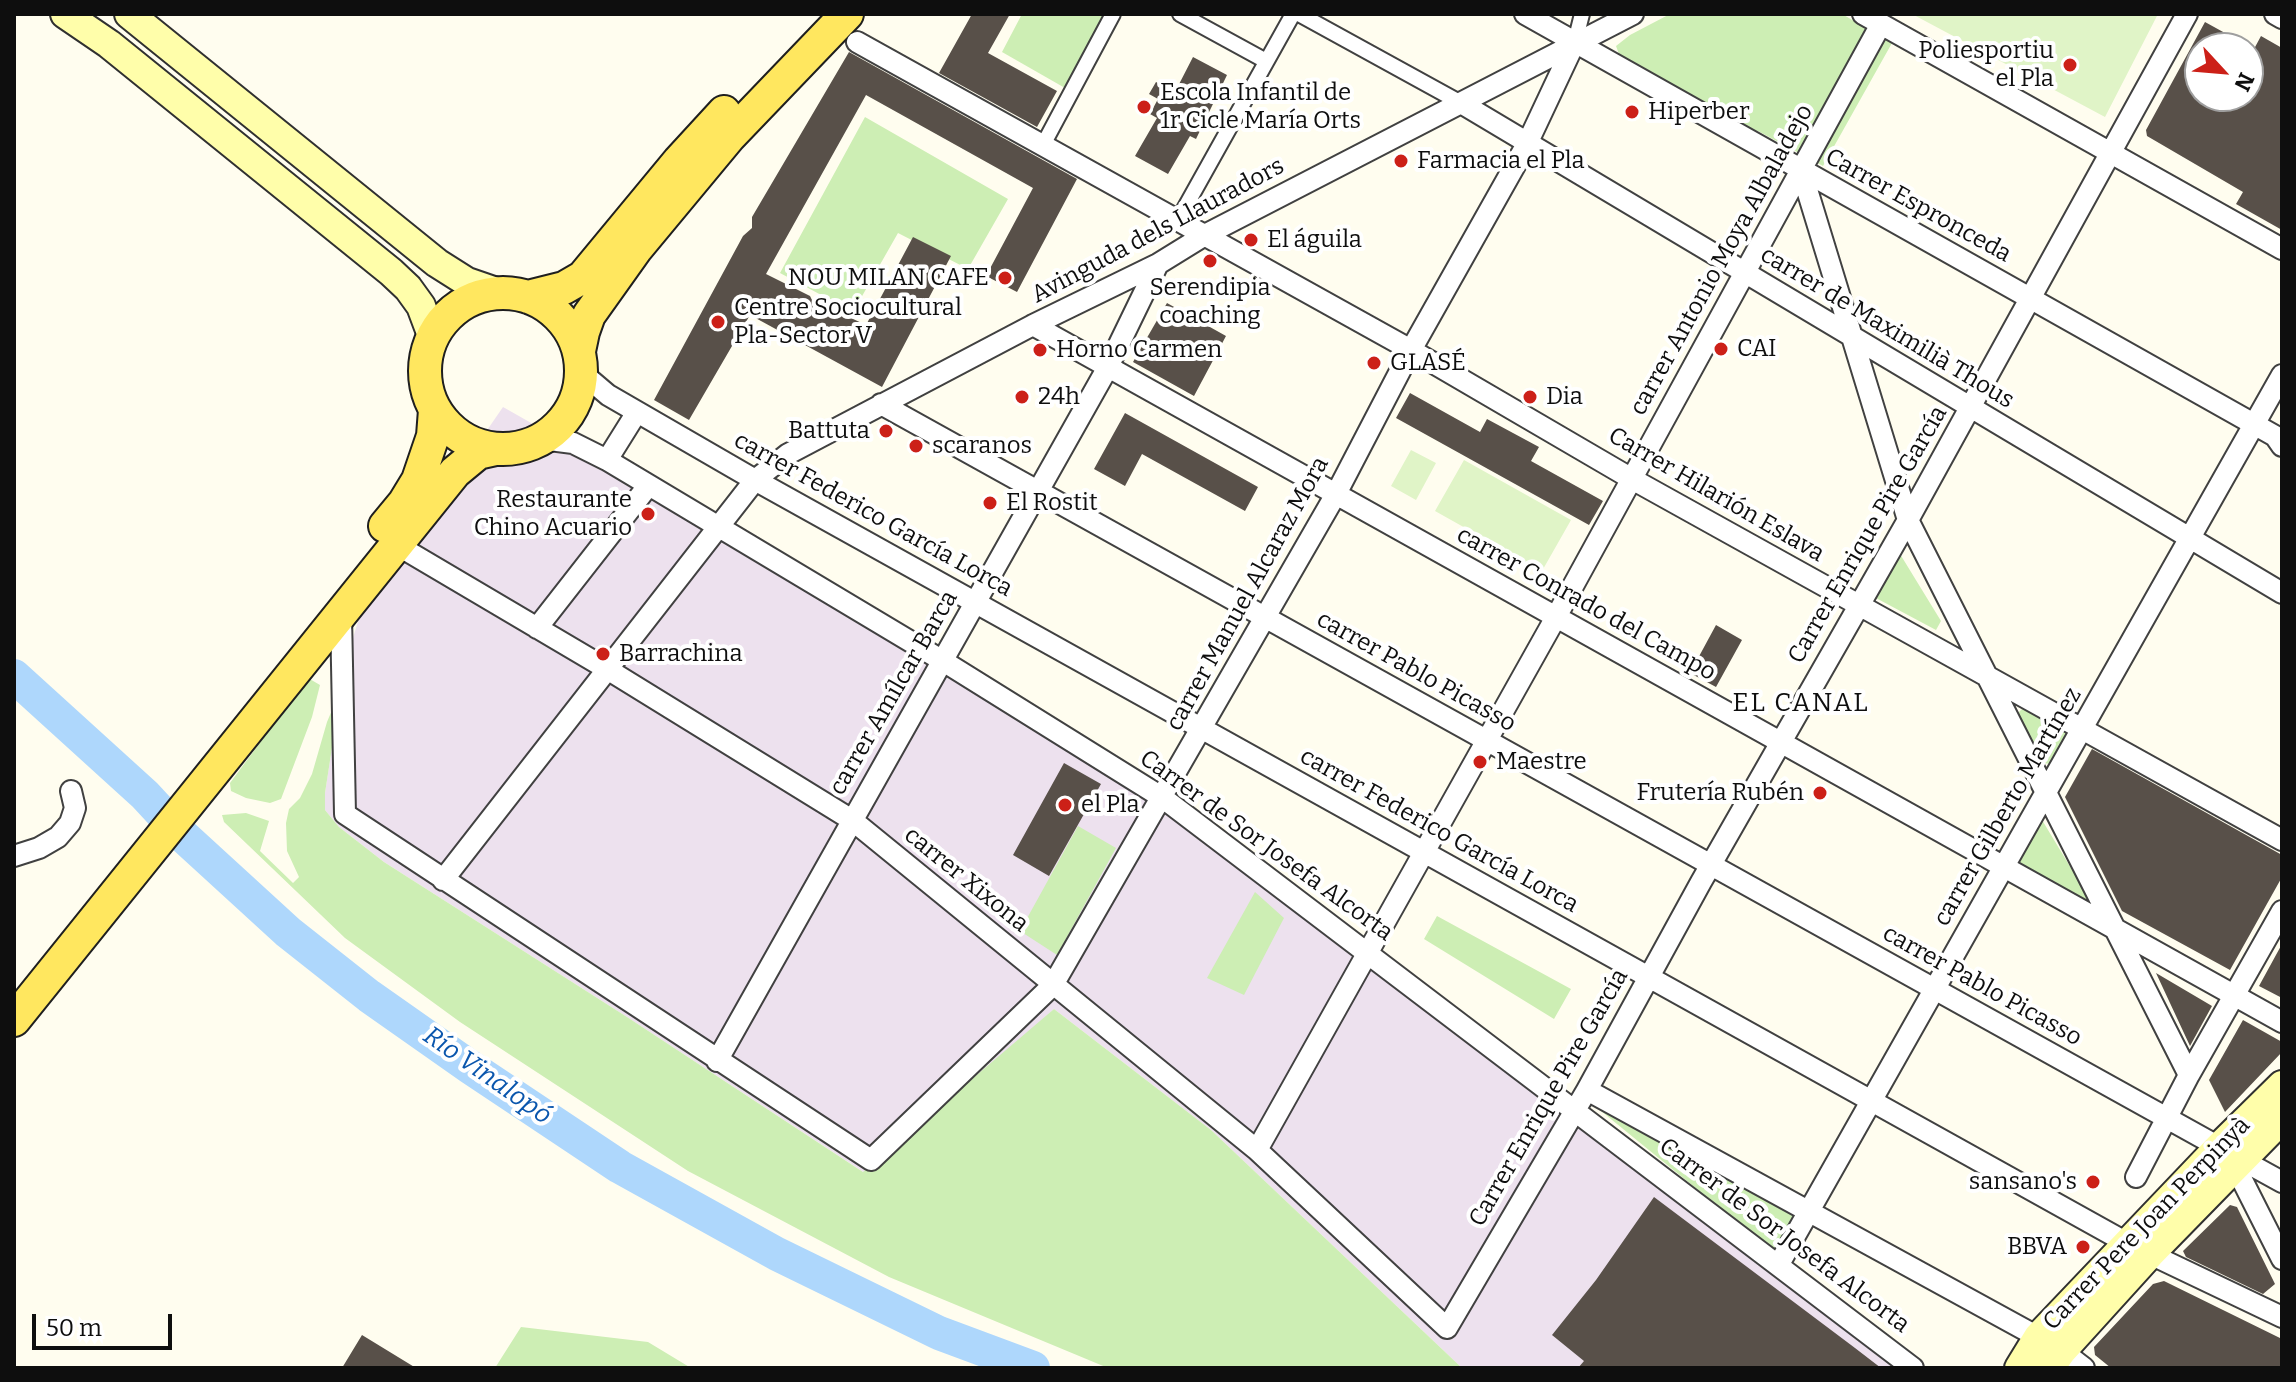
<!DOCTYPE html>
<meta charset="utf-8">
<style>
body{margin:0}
#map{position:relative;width:2296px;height:1382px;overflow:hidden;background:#fffdef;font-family:Bitter,serif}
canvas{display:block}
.frame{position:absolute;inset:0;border:16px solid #0e0e0e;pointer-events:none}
.north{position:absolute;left:2184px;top:32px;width:80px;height:80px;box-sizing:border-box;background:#fff;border:2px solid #9f9f9f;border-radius:50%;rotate:116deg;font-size:22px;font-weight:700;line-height:32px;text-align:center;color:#0e0e0e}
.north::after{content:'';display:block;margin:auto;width:28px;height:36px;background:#cc2018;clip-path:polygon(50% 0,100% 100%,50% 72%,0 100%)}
.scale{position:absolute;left:32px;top:1314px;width:140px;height:36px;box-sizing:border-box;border:4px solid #0e0e0e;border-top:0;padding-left:10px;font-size:24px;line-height:28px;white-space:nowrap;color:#0e0e0e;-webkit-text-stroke:6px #fff;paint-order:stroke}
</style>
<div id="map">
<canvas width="2296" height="1382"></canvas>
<div class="frame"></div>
<div class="north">N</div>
<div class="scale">50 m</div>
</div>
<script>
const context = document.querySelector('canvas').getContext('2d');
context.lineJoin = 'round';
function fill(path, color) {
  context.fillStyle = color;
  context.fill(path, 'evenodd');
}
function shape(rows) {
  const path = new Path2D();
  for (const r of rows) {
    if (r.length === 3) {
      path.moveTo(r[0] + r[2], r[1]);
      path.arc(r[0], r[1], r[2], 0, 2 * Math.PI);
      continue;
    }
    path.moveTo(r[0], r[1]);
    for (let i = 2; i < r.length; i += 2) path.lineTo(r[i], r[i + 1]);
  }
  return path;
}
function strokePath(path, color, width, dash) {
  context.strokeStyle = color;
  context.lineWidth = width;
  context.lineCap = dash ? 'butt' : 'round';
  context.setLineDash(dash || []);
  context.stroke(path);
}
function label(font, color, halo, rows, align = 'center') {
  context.font = font + ' Bitter,serif';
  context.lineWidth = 8;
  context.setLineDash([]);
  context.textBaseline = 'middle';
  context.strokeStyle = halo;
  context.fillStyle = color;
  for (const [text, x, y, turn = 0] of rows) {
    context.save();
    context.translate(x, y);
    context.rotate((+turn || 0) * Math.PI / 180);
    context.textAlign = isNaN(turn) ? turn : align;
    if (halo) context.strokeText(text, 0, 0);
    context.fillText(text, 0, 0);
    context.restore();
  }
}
const industrial = shape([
 [503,407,713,526,1141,784,1899,1368,1462,1368,1211,1130,1054,1009,874,1179,627,1017,384,862,339,827,325,810,325,793,344,667,360,615]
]);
const green = shape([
 [1022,14,1107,14,1065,88,1002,52],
 [1670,14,1842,14,1892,43,1823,166,1758,131,1748,134,1620,57,1616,46,1630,35],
 [865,117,1008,199,968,269,898,233,853,312,780,273],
 [1900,554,1941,621,1936,630,1874,597],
 [308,678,320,685,312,717,281,799,270,803,246,798,231,791,230,783],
 [339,702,325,793,325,810,339,827,384,862,627,1017,863,1172,1054,1009,1211,1130,1462,1368,1108,1368,889,1277,688,1171,460,1022,345,938,224,822,222,815,246,813,269,821,260,851,293,883,299,877,287,851,286,823,289,809,300,798,312,774,327,722,335,703],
 [2025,706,2069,730,2051,764,2042,763,2017,714],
 [2042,820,2089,898,2087,903,2017,863],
 [1078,826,1116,848,1057,955,1020,931],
 [1255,892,1284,918,1244,995,1207,978],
 [1437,916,1571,989,1554,1019,1424,939],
 [1590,1102,1794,1215,1774,1252],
 [521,1327,648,1342,691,1368,495,1368]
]);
const pitch = shape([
 [1912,14,2158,14,2105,117],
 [1411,450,1436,463,1416,500,1391,486],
 [1464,460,1571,520,1542,571,1435,511]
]);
const river = shape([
 [14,676,145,795,182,835,288,932,369,996,470,1067,620,1167,777,1254,939,1333,1033,1368]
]);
const building = shape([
 [972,14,1010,14,988,53,1057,91,1037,127,939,73],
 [2205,22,2254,49,2261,36,2282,48,2282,230,2236,204,2243,192,2147,136,2146,130],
 [2200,48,2248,48,2248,96,2200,96],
 [849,52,1077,179,1017,292,986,276,1033,188,866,95,766,274,810,296,815,306,823,305,866,325,913,237,951,256,882,387,750,315,689,420,654,400,743,236,752,228,752,217],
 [1193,57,1227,75,1196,139,1190,136,1168,174,1135,156,1157,118,1150,114,1158,99,1149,94,1156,82,1175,92],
 [1167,303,1226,336,1194,396,1133,362],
 [1410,393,1480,432,1487,419,1539,447,1531,461,1603,501,1589,525,1396,418],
 [1125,413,1258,487,1245,511,1142,454,1125,486,1094,469],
 [1716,625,1742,640,1716,687,1690,673],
 [2092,749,2282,855,2282,877,2230,970,2122,911,2065,797],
 [1064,763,1101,784,1049,876,1013,855],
 [2282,944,2282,998,2259,986],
 [2156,973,2212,1006,2190,1046],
 [2243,1020,2282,1042,2282,1052,2225,1112,2209,1080],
 [1654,1197,1855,1348,1881,1368,1578,1368,1584,1361,1552,1335,1596,1280],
 [2230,1205,2237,1207,2275,1284,2263,1294,2186,1257,2183,1251],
 [2164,1281,2282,1339,2282,1368,2111,1368,2095,1355,2094,1347,2153,1284],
 [362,1335,416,1368,342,1368]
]);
const pedestrian = shape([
 [1180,14,1266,61],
 [1299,14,1461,103],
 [1575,42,1582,14],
 [1043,145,1113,14],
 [1178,220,1293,14]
]);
const minor = shape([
 [1525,14,2275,436,2282,446],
 [1863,14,2282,249],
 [2275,14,2282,18],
 [857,42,1411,350,1632,479,2282,840],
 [1461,103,2282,593],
 [1801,170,1908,520,2189,1075],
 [1033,325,2282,1022],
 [581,372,608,395,755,480,1262,762,2127,1243,2282,1317],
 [881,404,2219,1147],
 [542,439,573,443,607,460,943,661,1163,798,1913,1368],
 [607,460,637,412],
 [397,545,607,669,852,820,1257,1150,1447,1328,1587,1090,1701,882,1908,520,2187,14],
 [341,615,345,814,871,1160,1053,985,1336,494,1411,350,1527,144,1575,42],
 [537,628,648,486],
 [14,856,39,848,58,837,70,823,75,808,71,791],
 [443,880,755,480,788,454,1033,325,1158,264,1205,235,1633,14],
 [717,1061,1108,367,1158,264],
 [1587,1090,2038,1337],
 [1257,1150,1556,617,1881,24],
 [2242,1160,2282,1182],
 [2235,1166,2282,1259],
 [2136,1177,2189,1075,2282,911],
 [1779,1264,2282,375],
 [2062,1351,2084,1368]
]);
const secondary = shape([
 [65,14,109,44,391,272,408,288,421,306,433,338],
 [129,14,437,263,467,282,499,293],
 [2019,1368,2038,1337,2219,1147,2282,1085],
 [2050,1368,2062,1351,2150,1254,2282,1119]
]);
const primary = shape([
 [503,371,78],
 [528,297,564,288,583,277,679,161,724,112],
 [579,351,583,332,589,315,636,249,729,137,847,14],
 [385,526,404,503,418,480,433,436,435,410],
 [14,1020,455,472,478,453,496,449]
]);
const markers = [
 [2070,65,8,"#cc2018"],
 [1144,107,8,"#cc2018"],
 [1632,112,8,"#cc2018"],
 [1401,161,8,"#cc2018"],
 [1251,240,8,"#cc2018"],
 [1210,261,8,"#cc2018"],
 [1005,278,8,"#cc2018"],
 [718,322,8,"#cc2018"],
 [1721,349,8,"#cc2018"],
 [1040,350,8,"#cc2018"],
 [1374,363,8,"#cc2018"],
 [1022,397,8,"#cc2018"],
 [1530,397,8,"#cc2018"],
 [886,431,8,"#cc2018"],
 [916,446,8,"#cc2018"],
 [990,503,8,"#cc2018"],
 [648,514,8,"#cc2018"],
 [603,654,8,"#cc2018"],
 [1480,762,8,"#cc2018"],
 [1820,793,8,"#cc2018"],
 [1065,805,8,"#cc2018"],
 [2093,1182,8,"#cc2018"],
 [2083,1247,8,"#cc2018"]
];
const poiNames = [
 ["Poliesportiu",2054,51,"right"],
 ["el Pla",2054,79,"right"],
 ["Escola Infantil de",1160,93],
 ["1r Cicle María Orts",1160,121],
 ["Hiperber",1648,112],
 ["Farmacia el Pla",1417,161],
 ["El águila",1267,240],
 ["NOU MILAN CAFE",989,278,"right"],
 ["Serendipia",1210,288,"center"],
 ["coaching",1210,316,"center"],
 ["Centre Sociocultural",734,308],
 ["Pla-Sector V",734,336],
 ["CAI",1737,349],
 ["Horno Carmen",1056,350],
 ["GLASÉ",1390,363],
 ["24h",1038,397],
 ["Dia",1546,397],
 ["Battuta",870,431,"right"],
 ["scaranos",932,446],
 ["Restaurante",632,500,"right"],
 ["Chino Acuario",632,528,"right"],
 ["El Rostit",1006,503],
 ["Barrachina",619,654],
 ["Maestre",1496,762],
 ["Frutería Rubén",1804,793,"right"],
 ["el Pla",1081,805],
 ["sansano's",2077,1182,"right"],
 ["BBVA",2067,1247,"right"]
];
const streetNames = [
 ["Carrer Espronceda",1918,206,29],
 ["Avinguda dels Llauradors",1158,231,-28],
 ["carrer Antonio Moya Albaladejo",1722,260,-61],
 ["carrer de Maximilià Thous",1887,328,31],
 ["Carrer Hilarión Eslava",1716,495,30],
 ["carrer Federico García Lorca",873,515,29],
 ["Carrer Enrique Pire García",1868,535,-60],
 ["carrer Manuel Alcaraz Mora",1248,594,-61],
 ["carrer Conrado del Campo",1586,604,29],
 ["carrer Pablo Picasso",1416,672,29],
 ["carrer Amílcar Barca",894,693,-60],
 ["carrer Gilberto Martínez",2008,807,-60],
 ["carrer Federico García Lorca",1439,831,29],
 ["Carrer de Sor Josefa Alcorta",1266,846,36],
 ["carrer Xixona",966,880,39],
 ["carrer Pablo Picasso",1982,986,29],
 ["Carrer Enrique Pire García",1549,1098,-60],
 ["Carrer Pere Joan Perpinyà",2147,1224,-46],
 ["Carrer de Sor Josefa Alcorta",1784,1236,37]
];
const neighbourhoodNames = [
 ["EL CANAL",1801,704]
];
const waterNames = [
 ["Río Vinalopó",487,1076,35]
];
fill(industrial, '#ede1ee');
fill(green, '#cdeeb4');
fill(pitch, '#e0f4c7');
strokePath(river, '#aed7fc', 34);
fill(building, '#585049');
strokePath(pedestrian, '#414141', 18);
strokePath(minor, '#414141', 24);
strokePath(secondary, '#303030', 32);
strokePath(primary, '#1f1f1f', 36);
strokePath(pedestrian, '#fff', 14);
strokePath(minor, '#fff', 20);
strokePath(secondary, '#fffeaa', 28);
strokePath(primary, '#ffe75f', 32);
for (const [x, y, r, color] of markers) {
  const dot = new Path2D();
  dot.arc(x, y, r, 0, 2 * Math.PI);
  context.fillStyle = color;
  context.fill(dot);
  strokePath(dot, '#fff', 3);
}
label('24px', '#0e0e0e', '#fff', poiNames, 'left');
label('24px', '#0e0e0e', '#fff', streetNames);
context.letterSpacing = '2px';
label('26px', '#0e0e0e', '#fff', neighbourhoodNames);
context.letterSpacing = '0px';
label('italic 26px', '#0a56ad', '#fff', waterNames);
</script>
